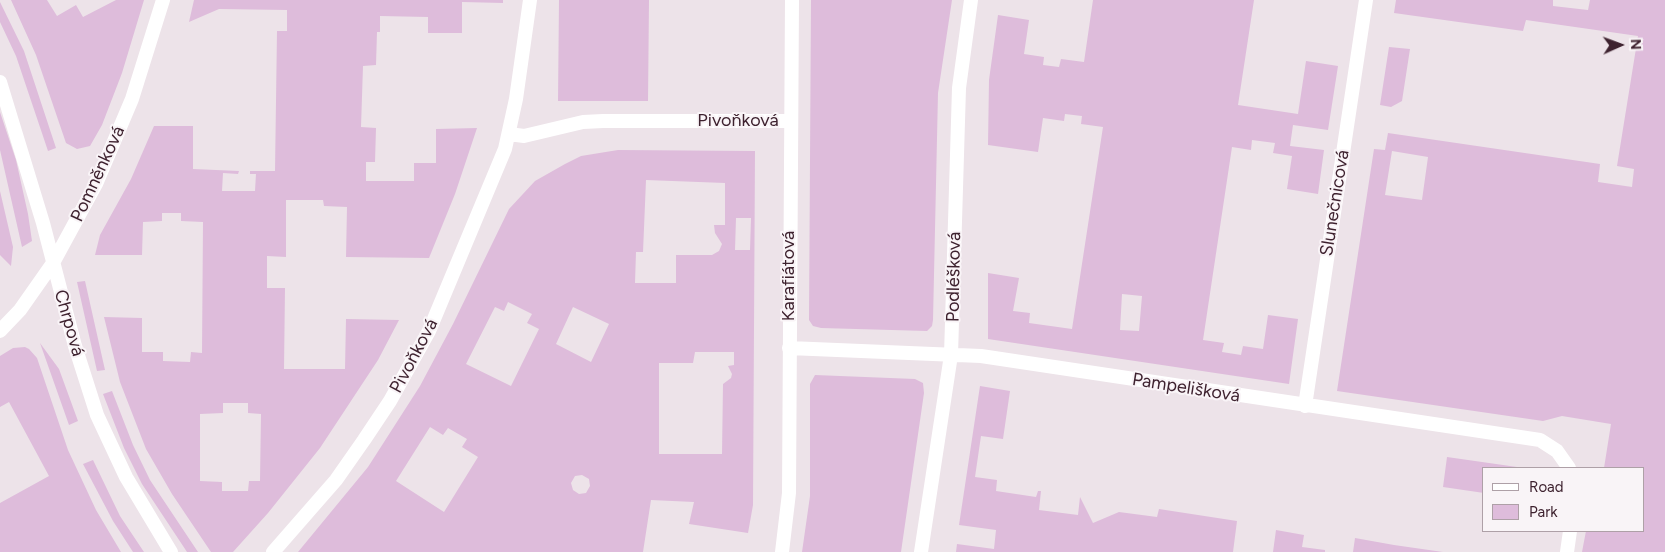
<!DOCTYPE html>
<meta charset="utf-8">
<style>
body{margin:0}
#map{position:relative;width:1665px;height:552px;overflow:hidden;background:#ede3e9;font-family:Figtree,sans-serif}
canvas{display:block}
.legend{position:absolute;left:1482px;top:467px;width:162px;height:65px;box-sizing:border-box;background:#f9f4f7;border:1px solid #aea0a7;margin:0;padding:6px 9px;list-style:none;font-size:15px;color:#3e222f}
.legend li{display:flex;align-items:center;gap:10px;height:25px}
.legend b{width:25px;border:1px solid #aea0a7}
.north{position:absolute;left:1595px;top:20px;width:50px;height:50px;-webkit-text-stroke:4px #f9f4f7;paint-order:stroke;rotate:88deg;font-size:14px;font-weight:700;line-height:20px;text-align:center;color:#3e222f}
.north::after{content:'';display:block;margin:auto;width:18px;height:22px;background:#3e222f;clip-path:polygon(50% 0,100% 100%,50% 72%,0 100%)}
</style>
<div id="map">
<canvas width="1665" height="552"></canvas>
<ul class="legend">
<li><b style="height:6px;background:#fff"></b>Road</li>
<li><b style="height:14px;background:#debcdb"></b>Park</li>
</ul>
<div class="north">N</div>
</div>
<script>
const context = document.querySelector('canvas').getContext('2d');
context.lineJoin = 'round';
function fill(path, color) {
  context.fillStyle = color;
  context.fill(path, 'evenodd');
}
function shape(rows) {
  const path = new Path2D();
  for (const r of rows) {
    path.moveTo(r[0], r[1]);
    for (let i = 2; i < r.length; i += 2) path.lineTo(r[i], r[i + 1]);
  }
  return path;
}
function strokePath(path, color, width, dash) {
  context.strokeStyle = color;
  context.lineWidth = width;
  context.lineCap = dash ? 'butt' : 'round';
  context.setLineDash(dash || []);
  context.stroke(path);
}
function label(font, color, halo, rows, align = 'center') {
  context.font = font + ' Figtree,sans-serif';
  context.lineWidth = 4;
  context.setLineDash([]);
  context.textBaseline = 'middle';
  context.strokeStyle = halo;
  context.fillStyle = color;
  for (const [text, x, y, turn = 0] of rows) {
    context.save();
    context.translate(x, y);
    context.rotate((+turn || 0) * Math.PI / 180);
    context.textAlign = isNaN(turn) ? turn : align;
    if (halo) context.strokeText(text, 0, 0);
    context.fillText(text, 0, 0);
    context.restore();
  }
}
const green = shape([
 [11,0,47,0,57,16,76,5,83,17,116,0,144,0,122,73,102,125,90,146,77,149,66,143,36,55],
 [194,0,503,0,503,3,462,2,462,33,428,33,428,17,380,16,380,32,377,32,376,65,363,66,361,127,376,128,375,162,366,162,366,181,414,181,414,163,436,163,436,129,477,128,455,194,429,258,346,257,347,207,324,206,323,200,286,200,286,257,267,256,267,288,285,288,284,369,345,369,346,319,399,320,378,360,320,448,268,513,233,552,211,552,172,494,146,449,120,382,104,317,142,318,142,352,163,352,163,361,190,362,191,352,202,353,203,222,181,221,181,213,162,213,162,221,143,222,142,255,95,255,100,235,131,179,154,126,193,126,193,169,239,171,238,174,223,173,222,191,255,191,256,174,250,174,250,171,275,171,277,31,287,31,287,10,219,9,189,22],
 [223,403,248,403,248,413,261,414,260,481,249,481,248,491,222,491,222,482,200,481,200,414,223,413],
 [559,0,649,0,648,101,558,101],
 [811,0,952,0,938,93,933,320,932,326,927,331,821,328,813,326,809,320],
 [1093,0,1254,0,1238,105,1298,114,1306,61,1338,66,1328,130,1293,125,1290,146,1324,150,1318,194,1287,189,1292,156,1273,153,1275,143,1252,140,1251,150,1232,147,1203,340,1224,343,1222,352,1241,355,1243,346,1263,349,1268,315,1298,319,1289,384,988,339,988,273,1019,278,1013,311,1030,313,1029,323,1072,329,1103,127,1081,124,1082,116,1065,114,1064,121,1043,118,1038,152,988,145,989,80,998,15,1029,20,1024,54,1044,57,1043,65,1059,67,1061,59,1084,62],
 [1122,294,1142,296,1139,331,1120,330],
 [1396,0,1553,0,1553,6,1588,10,1590,0,1665,0,1665,552,1582,552,1586,531,1644,531,1644,468,1604,468,1611,424,1562,416,1543,421,1337,391,1374,149,1385,150,1388,133,1600,164,1598,182,1632,187,1634,169,1617,166,1638,36,1526,20,1523,31,1394,13],
 [1392,151,1428,157,1422,200,1385,195],
 [0,2,24,51,56,148,48,151,16,56,0,22],
 [1389,47,1410,49,1402,101,1391,107,1380,105],
 [0,112,16,160,28,214,32,241,22,247,0,150],
 [618,150,755,151,753,505,748,533,689,524,694,502,651,500,643,552,298,552,368,467,420,386,453,324,509,209,535,181,565,164,581,156],
 [646,180,725,183,725,225,714,225,715,233,722,244,719,251,712,255,676,255,676,283,635,283,636,252,643,252],
 [736,218,751,218,750,250,735,250],
 [508,302,532,314,527,323,539,329,511,386,466,364,495,307,504,311],
 [573,307,609,324,591,362,556,344],
 [695,352,734,352,734,365,728,366,732,374,731,378,723,384,722,454,659,454,659,363,693,363],
 [430,427,443,435,448,428,467,439,462,447,478,457,444,512,396,481],
 [582,475,589,479,590,486,586,493,579,494,573,490,571,483,575,476],
 [0,191,13,247,11,266,0,255],
 [85,281,105,370,97,371,77,282],
 [40,343,59,369,78,421,69,425],
 [25,347,29,349,37,358,68,450,96,510,121,552,0,552,0,503,49,476,9,402,0,407,0,356,13,348],
 [815,375,915,379,923,383,924,393,901,552,802,552,810,496,810,384],
 [980,386,1010,391,1003,439,981,436,975,477,997,480,996,491,1036,497,1038,491,1041,491,1039,510,1078,515,1080,497,1093,523,1119,512,1157,517,1159,509,1237,521,1233,552,956,552,957,544,994,549,996,530,959,525],
 [112,391,133,445,150,480,198,552,187,552,142,484,124,448,103,394],
 [1447,457,1524,468,1484,468,1484,493,1443,487],
 [93,460,120,516,144,552,133,552,113,521,83,464],
 [1276,530,1304,535,1302,547,1325,550,1325,552,1273,552],
 [1355,538,1394,545,1443,552,1353,552]
]);
const minor = shape([
 [0,82,43,223,75,346,97,415,126,477,171,552],
 [509,134,524,136,583,122,603,121,790,121],
 [0,331,20,310,53,263,96,184,132,99,163,0],
 [789,348,981,356,1540,440,1557,451,1569,468],
 [1305,406,1366,0],
 [273,552,336,480,364,440,390,401,429,331,505,149,516,99,530,0],
 [782,552,789,493,792,0],
 [921,552,951,355,959,88,971,0],
 [1567,552,1570,531]
]);
const streetNames = [
 ["Pivoňková",738,121],
 ["Pomněnková",98,174,-65],
 ["Slunečnicová",1335,203,-81],
 ["Karafiátová",789,276,-90],
 ["Podléšková",954,277,-89],
 ["Chrpová",69,323,74],
 ["Pivoňková",414,356,-62],
 ["Pampelišková",1186,388,9]
];
fill(green, '#debcdb');
strokePath(minor, '#fff', 14);
label('18px', '#3e222f', '#f9f4f7', streetNames);
</script>
